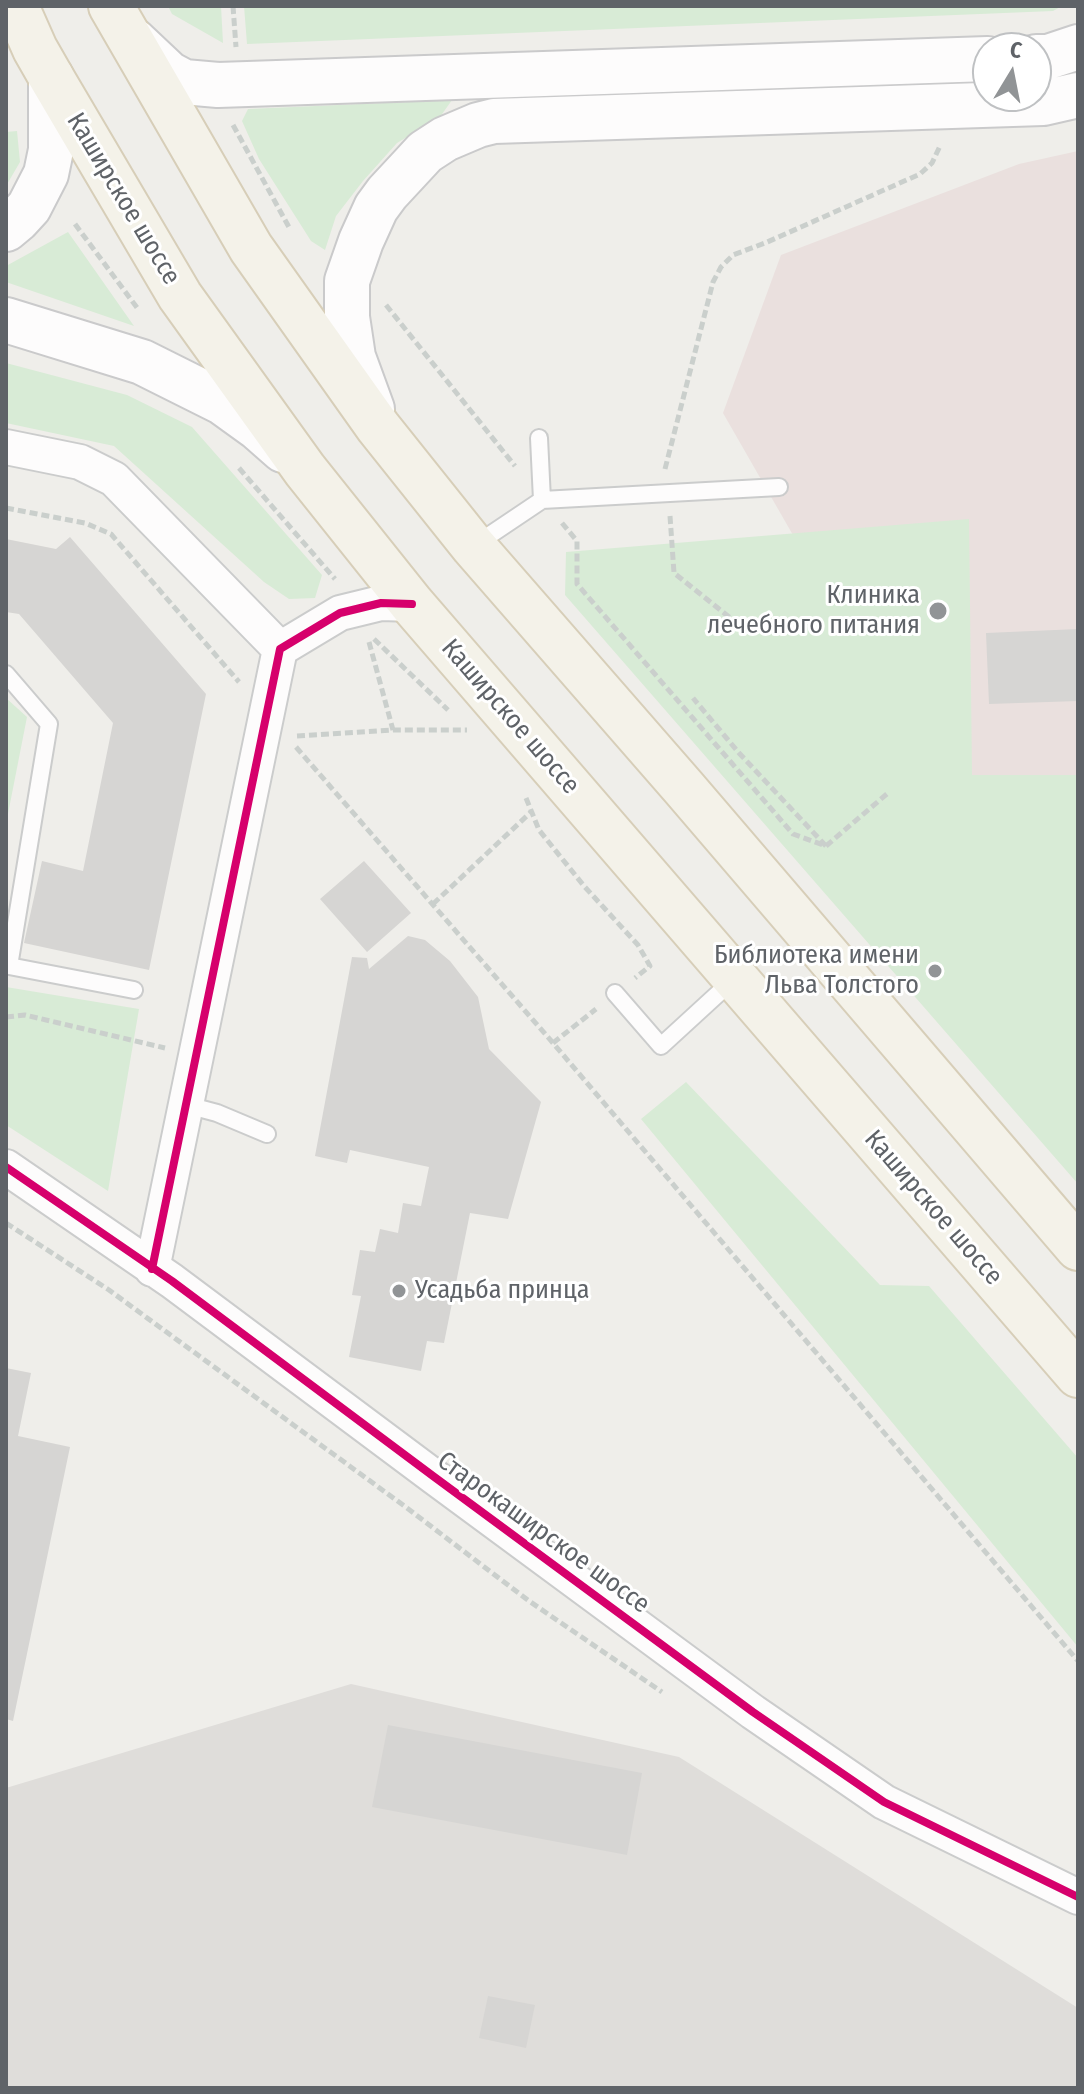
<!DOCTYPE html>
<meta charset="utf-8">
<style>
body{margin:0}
#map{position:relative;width:1084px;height:2094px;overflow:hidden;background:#efeeea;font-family:"Fira Sans Condensed",sans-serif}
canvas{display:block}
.frame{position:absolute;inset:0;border:8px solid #5f6368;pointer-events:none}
.north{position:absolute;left:972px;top:32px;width:80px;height:80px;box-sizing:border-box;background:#fff;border:2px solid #bfc1c3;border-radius:50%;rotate:10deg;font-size:22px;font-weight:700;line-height:32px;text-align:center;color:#5f6368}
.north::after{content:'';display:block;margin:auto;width:28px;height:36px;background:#919496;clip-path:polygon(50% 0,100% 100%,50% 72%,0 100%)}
</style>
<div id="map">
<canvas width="1084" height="2094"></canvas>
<div class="frame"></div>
<div class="north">С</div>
</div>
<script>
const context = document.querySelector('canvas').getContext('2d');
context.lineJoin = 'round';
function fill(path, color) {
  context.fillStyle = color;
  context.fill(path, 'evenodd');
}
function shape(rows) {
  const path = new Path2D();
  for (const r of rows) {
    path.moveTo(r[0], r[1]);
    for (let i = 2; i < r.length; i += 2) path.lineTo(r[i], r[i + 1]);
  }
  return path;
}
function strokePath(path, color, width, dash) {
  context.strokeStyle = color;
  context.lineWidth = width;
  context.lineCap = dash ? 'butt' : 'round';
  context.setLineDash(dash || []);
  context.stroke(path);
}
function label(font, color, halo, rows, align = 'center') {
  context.font = font + ' "Fira Sans Condensed",sans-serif';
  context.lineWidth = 6;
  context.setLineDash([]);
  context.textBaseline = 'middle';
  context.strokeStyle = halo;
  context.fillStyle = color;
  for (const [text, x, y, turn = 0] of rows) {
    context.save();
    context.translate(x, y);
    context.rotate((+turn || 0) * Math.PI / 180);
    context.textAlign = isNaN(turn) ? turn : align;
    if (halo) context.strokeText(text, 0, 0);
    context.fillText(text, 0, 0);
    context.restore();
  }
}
const industrial = shape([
 [351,1684,679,1757,1078,2008,1078,2088,6,2088,6,1788]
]);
const medical = shape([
 [1078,151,1078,997,813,570,723,413,781,255,1019,164]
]);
const green = shape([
 [168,6,221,6,223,43,172,14],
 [244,6,1062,6,1053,11,247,44],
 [452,100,440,117,397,143,363,181,336,216,325,250,311,241,259,159,242,121,248,109],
 [17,131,20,162,6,186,6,132],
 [68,232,134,326,6,282,6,266],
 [6,363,127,395,192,427,322,575,315,598,289,599,264,582,114,446,6,423],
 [969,519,972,775,1078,775,1078,1184,565,595,566,552],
 [6,698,27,717,6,824],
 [6,987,139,1009,108,1191,6,1125],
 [686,1082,880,1285,929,1286,1078,1458,1078,1647,641,1119]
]);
const building = shape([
 [70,537,206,694,149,970,24,943,42,861,83,871,113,723,19,614,6,612,6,539,56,549],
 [1078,629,1078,701,989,704,986,633],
 [364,861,411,913,367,952,320,899],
 [408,936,425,940,450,961,478,997,489,1049,541,1102,508,1219,470,1213,444,1343,427,1341,421,1371,349,1357,361,1296,352,1295,360,1250,375,1252,380,1229,398,1233,403,1203,421,1206,429,1167,350,1150,347,1163,315,1156,352,957,367,958,369,969],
 [6,1368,31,1373,18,1436,70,1447,13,1721,6,1719],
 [388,1725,642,1773,627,1855,372,1807],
 [488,1996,535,2005,526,2048,479,2038]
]);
const path = shape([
 [233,6,236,47],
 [233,125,290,229],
 [75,224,138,309],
 [386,305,515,466],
 [239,468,335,579],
 [665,469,713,282,721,267,733,255,765,243,920,174,932,163,940,146],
 [6,508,85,523,111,534,239,682],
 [670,516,674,573,748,632],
 [562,523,577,541,577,584,793,834,826,846,739,753,693,698],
 [374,639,448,710],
 [369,642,393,730],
 [297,736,393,730,467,730],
 [296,747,553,1043,1078,1661],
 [526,798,539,830,584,886,638,945,650,966,635,978],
 [826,846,888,793],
 [433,904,531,812],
 [6,1017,25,1015,165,1048],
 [553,1043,596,1009],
 [6,1223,109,1290,407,1508,529,1601,662,1692]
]);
const lane = shape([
 [539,438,542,500],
 [475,545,542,500,779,487],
 [6,674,49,724,9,966,134,990],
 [615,993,661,1046,733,980],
 [187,1105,217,1113,267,1134]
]);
const street = shape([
 [6,447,80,462,114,479,280,649],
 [6,1167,172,1281,433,1476,753,1712,884,1802,1078,1897],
 [152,1269,280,649,340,613,381,603,412,604]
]);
const secondary = shape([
 [134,41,169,74,184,82,218,85,988,59],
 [1036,57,1048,57,1078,47],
 [6,229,18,219,29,207,46,174,51,150,51,77],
 [6,320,142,362,222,402,258,428,283,450],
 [372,409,353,357,347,317,347,281,361,241,376,208,387,193,413,165,425,152,445,139,478,125,494,121,1043,103,1078,95]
]);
const primary = shape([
 [16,6,35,49,51,77,180,296,305,470,412,604,1078,1375],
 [111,6,251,248,378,427,473,546,684,788,1078,1248]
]);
const cycleway = shape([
 [6,1167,172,1281,433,1476,753,1712,884,1802,1078,1897],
 [152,1269,280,649,340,613,381,603,412,604]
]);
const markers = [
 [938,611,10,"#919496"],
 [935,971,8,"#919496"],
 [399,1291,8,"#919496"]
];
const streetNames = [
 ["Каширское шоссе",123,199,59],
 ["Каширское шоссе",510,717,49],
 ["Каширское шоссе",933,1208,49],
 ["Старокаширское шоссе",543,1533,36]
];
const poiNames = [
 ["Клиника",920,596],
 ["лечебного питания",920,626],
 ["Библиотека имени",919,956],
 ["Льва Толстого",919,986],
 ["Усадьба принца",415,1291,"left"]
];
fill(industrial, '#dfddda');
fill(medical, '#eae0de');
fill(green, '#d8ebd6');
fill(building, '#d6d5d3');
strokePath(lane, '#cbcccc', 20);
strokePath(street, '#cbcccc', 38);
strokePath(secondary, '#cacacb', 48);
strokePath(primary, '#d7ceb8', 48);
strokePath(path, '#cacfcc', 5, [8, 4]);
strokePath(lane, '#fdfcfc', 16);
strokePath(street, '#fdfcfc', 34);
strokePath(secondary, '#fdfcfc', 44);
strokePath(primary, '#f4f2e9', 44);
strokePath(cycleway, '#d6006c', 8);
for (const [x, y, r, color] of markers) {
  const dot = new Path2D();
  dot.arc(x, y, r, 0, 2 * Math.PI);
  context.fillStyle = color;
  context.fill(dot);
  strokePath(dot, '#fff', 3);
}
label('26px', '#5f6368', '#fff', streetNames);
label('26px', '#5f6368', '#fff', poiNames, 'right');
</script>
